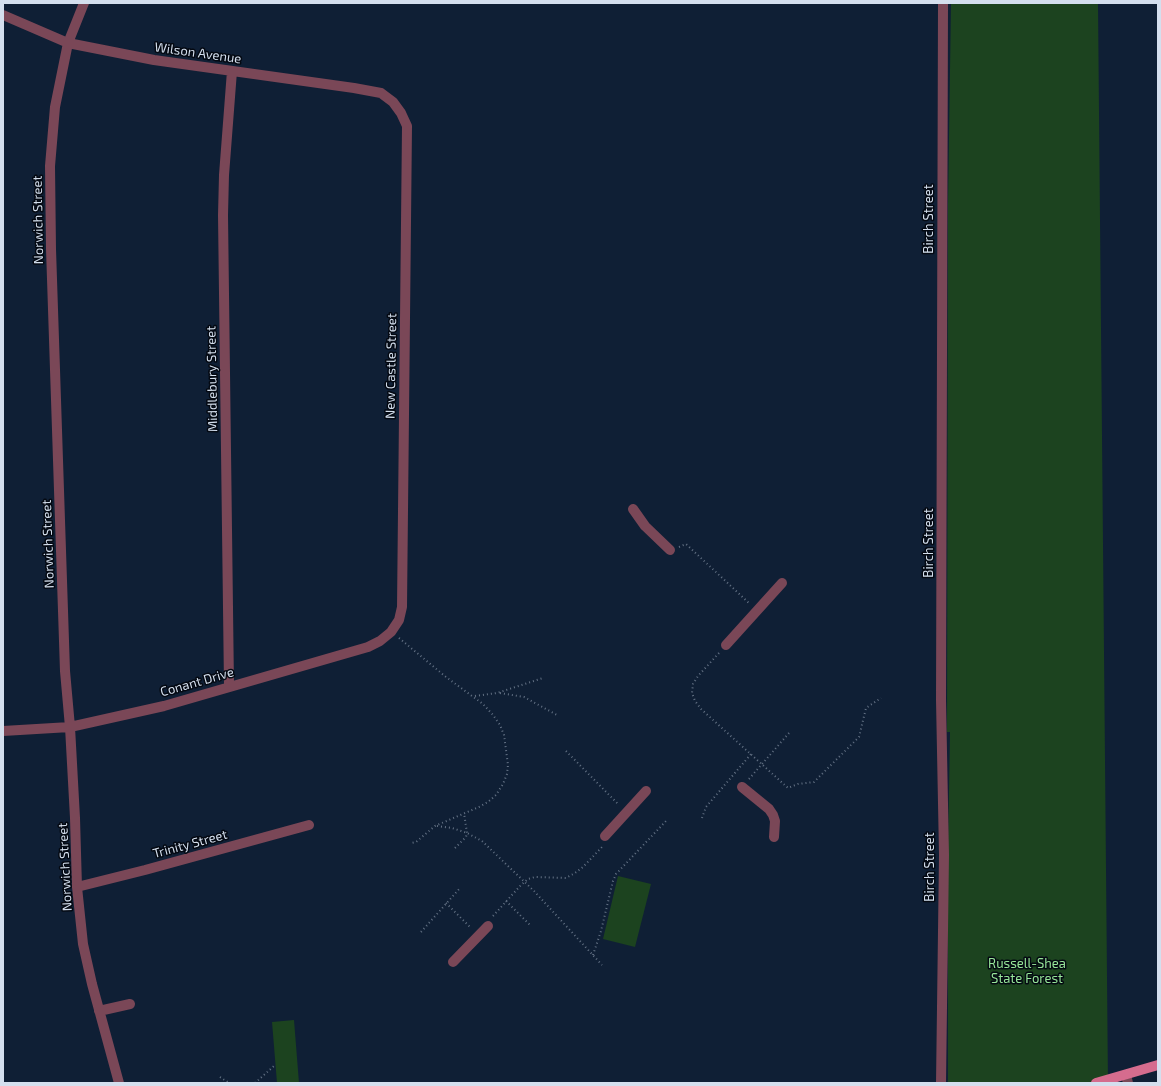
<!DOCTYPE html>
<style>
body{margin:0}
#map{position:relative;width:1161px;height:1086px;overflow:hidden;background:#0f1f35;font-family:"Exo 2",sans-serif}
canvas{display:block}
.frame{position:absolute;inset:0;border:4px solid #d4dfee;pointer-events:none}
</style>
<div id="map">
<canvas width="1161" height="1086"></canvas>
<div class="frame"></div>
</div>
<script>
const context = document.querySelector('canvas').getContext('2d');
context.lineJoin = 'round';
function fill(path, color) {
  context.fillStyle = color;
  context.fill(path, 'evenodd');
}
function shape(rows) {
  const path = new Path2D();
  for (const r of rows) {
    path.moveTo(r[0], r[1]);
    for (let i = 2; i < r.length; i += 2) path.lineTo(r[i], r[i + 1]);
  }
  return path;
}
function strokePath(path, color, width, dash) {
  context.strokeStyle = color;
  context.lineWidth = width;
  context.lineCap = dash ? 'butt' : 'round';
  context.setLineDash(dash || []);
  context.stroke(path);
}
function label(font, color, halo, rows, align = 'center') {
  context.font = font + ' "Exo 2",sans-serif';
  context.lineWidth = 3;
  context.setLineDash([]);
  context.textBaseline = 'middle';
  context.strokeStyle = halo;
  context.fillStyle = color;
  for (const [text, x, y, turn = 0] of rows) {
    context.save();
    context.translate(x, y);
    context.rotate((+turn || 0) * Math.PI / 180);
    context.textAlign = isNaN(turn) ? turn : align;
    if (halo) context.strokeText(text, 0, 0);
    context.fillText(text, 0, 0);
    context.restore();
  }
}
const green = shape([
 [951,3,1098,3,1108,1083,948,1083,948,850,950,732,947,732,948,203],
 [618,876,651,884,635,947,603,939],
 [294,1020,299,1083,277,1083,272,1022]
]);
const path = shape([
 [679,547,686,544,750,604],
 [399,638,446,677,483,704,493,715,500,725,504,735,508,765,507,774,503,784,496,795,488,802,479,807,435,826,416,842,411,843],
 [719,653,698,676,693,684,692,693,695,701,701,709,788,788,798,784,814,782,859,737,866,708,881,698],
 [500,693,524,697,557,715],
 [475,696,497,693,543,678],
 [566,751,618,804],
 [749,779,789,733],
 [702,818,706,807,751,754],
 [437,826,452,828,467,833,482,841,534,891,602,965],
 [455,848,466,837,467,833,464,813],
 [506,901,531,926],
 [446,903,471,928],
 [493,916,521,885,528,879,535,877,566,878,575,873,583,867,602,847],
 [421,932,460,888],
 [593,955,601,931,613,881,616,874,666,821],
 [220,1077,229,1083],
 [255,1083,274,1066]
]);
const minor = shape([
 [84,3,68,43,55,107,50,166,51,249,65,671,70,727,75,818,77,887,83,944,92,984,119,1083],
 [3,15,68,43,154,60,354,88,381,93,393,102,401,113,407,126,402,607,399,620,391,632,380,641,368,647,164,706,70,727,3,731],
 [633,509,645,526,670,550],
 [726,645,782,583],
 [229,686,223,215,224,175,232,71],
 [742,787,769,809,773,815,775,821,774,837],
 [605,836,646,791],
 [77,887,145,870,309,825],
 [453,962,488,926],
 [99,1011,130,1004],
 [1126,1075,1128,1083],
 [941,1083,944,855,941,700,943,3]
]);
const major = shape([
 [1096,1083,1158,1065]
]);
const streetNames = [
 ["Wilson Avenue",198,53,8],
 ["Birch Street",929,219,-90],
 ["Norwich Street",38,220,-91],
 ["New Castle Street",391,366,-89],
 ["Middlebury Street",212,379,-91],
 ["Birch Street",929,543,-90],
 ["Norwich Street",48,544,-92],
 ["Conant Drive",197,682,-16],
 ["Trinity Street",190,844,-15],
 ["Norwich Street",65,867,-93],
 ["Birch Street",930,867,-90]
];
const parkNames = [
 ["Russell-Shea",1027,964],
 ["State Forest",1027,979]
];
fill(green, '#1c431f');
strokePath(path, '#647285', 2, [1, 3]);
strokePath(minor, '#7a4757', 10);
strokePath(major, '#d56c8e', 10);
label('13px', '#d4dfee', '#040912', streetNames);
label('13px', '#97e699', '#040912', parkNames);
</script>
